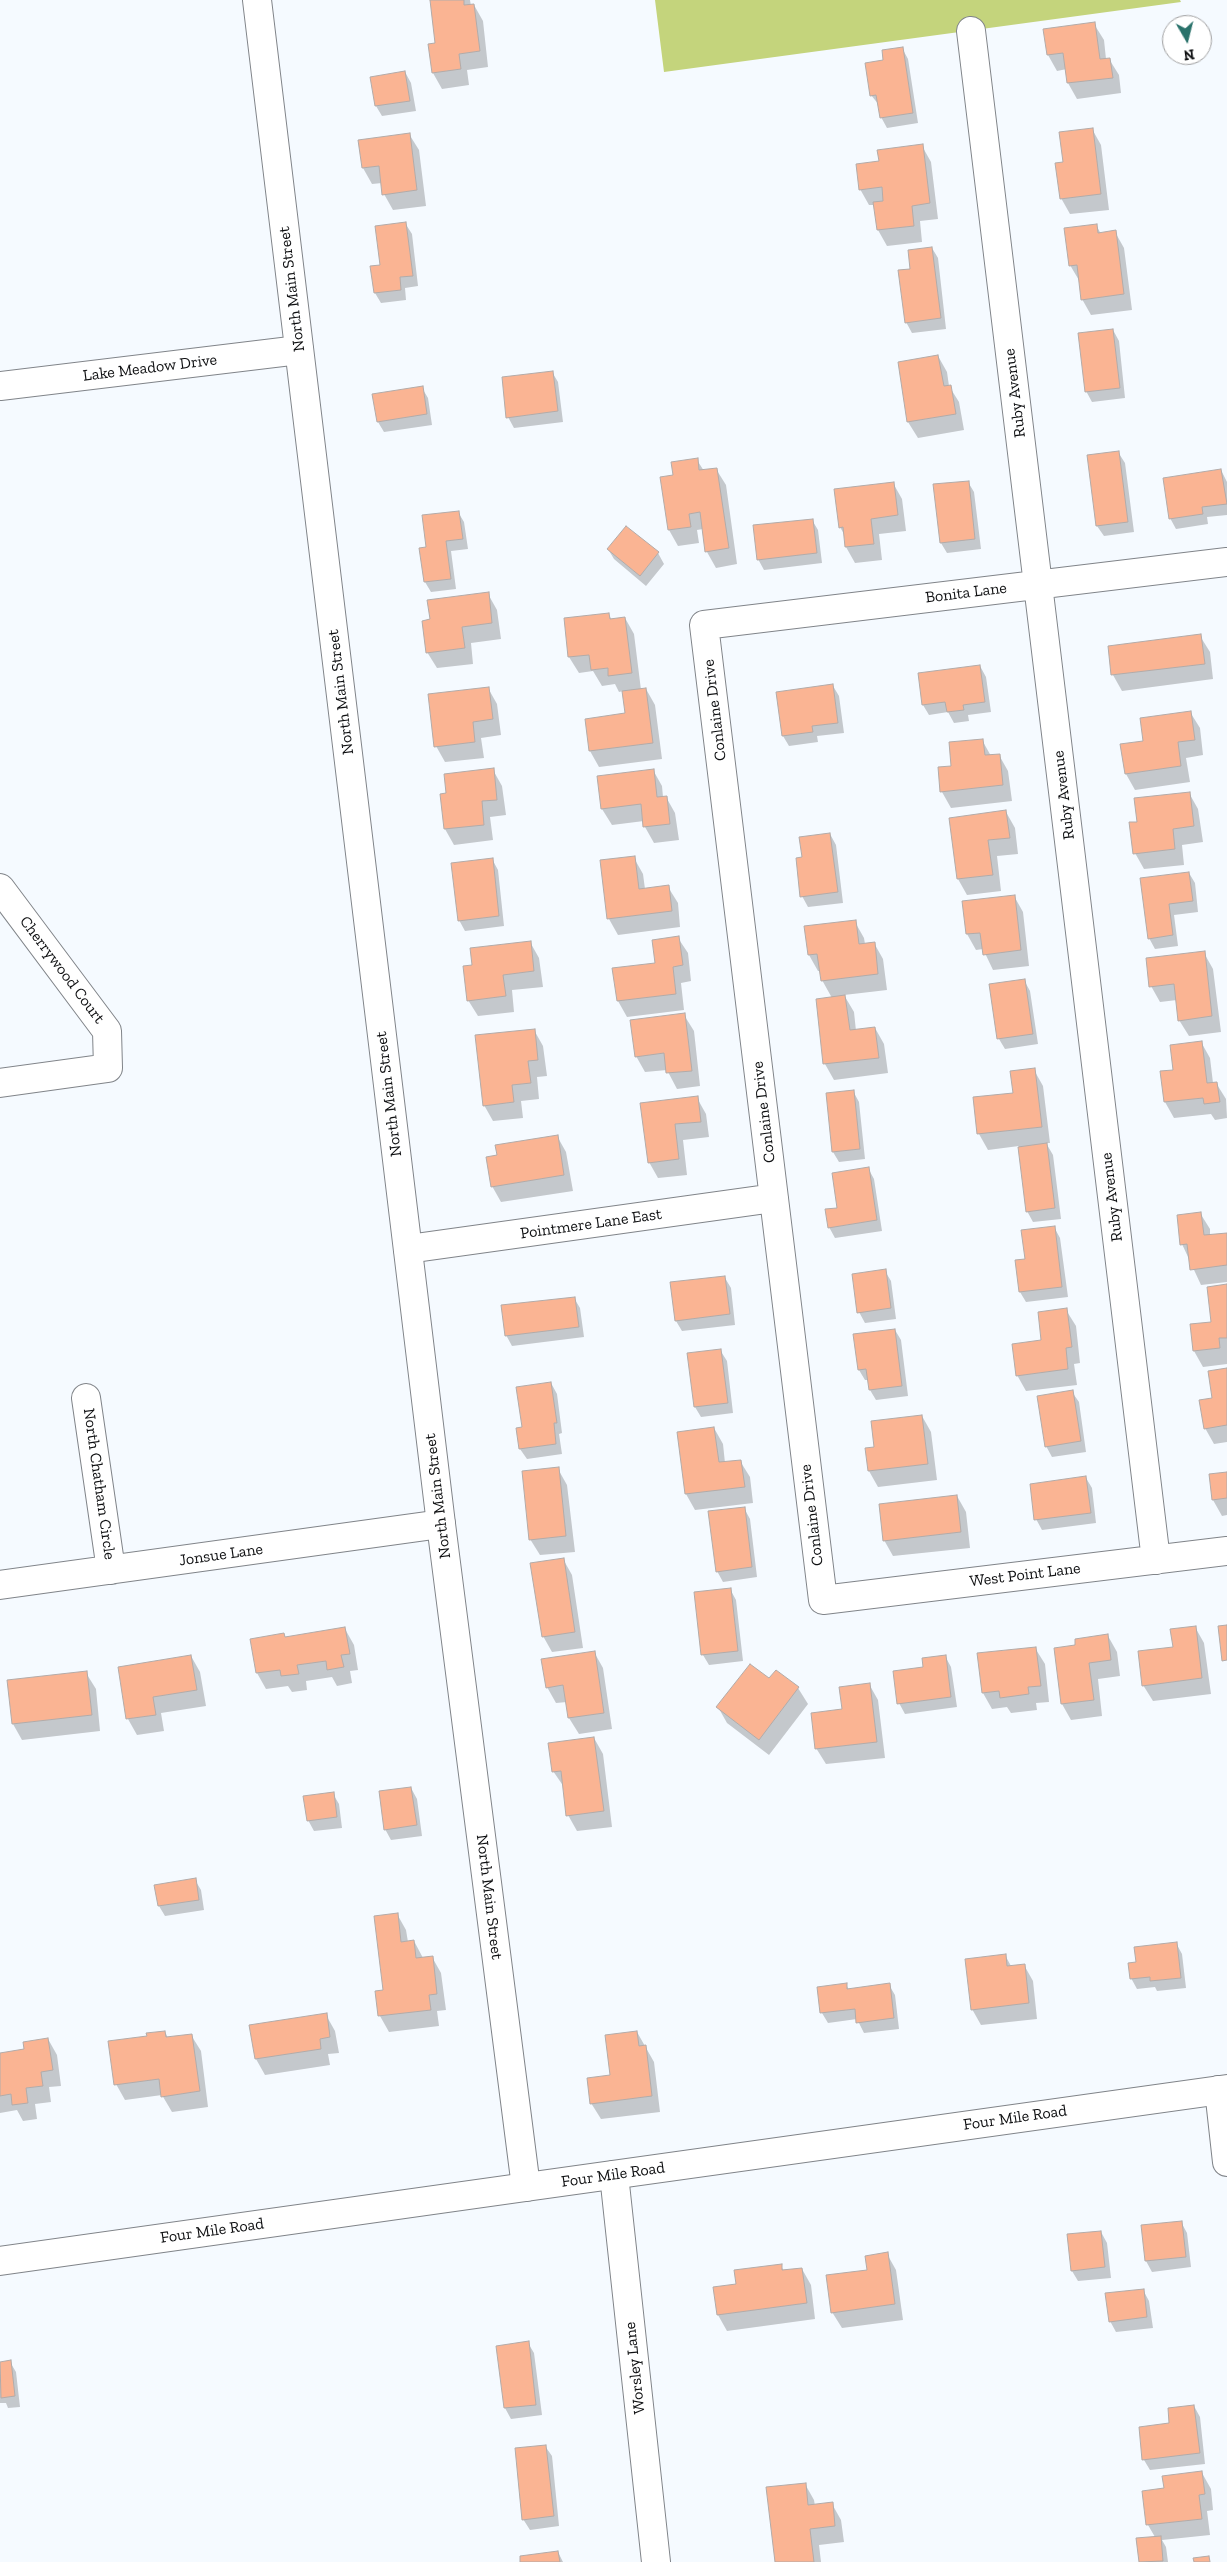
<!DOCTYPE html>
<style>
body{margin:0}
#map{position:relative;width:1227px;height:2562px;overflow:hidden;background:#f5faff;font-family:"Zilla Slab",serif}
canvas{display:block}
.north{position:absolute;left:1162px;top:15px;width:50px;height:50px;box-sizing:border-box;background:#fff;border:1px solid #9f9fa0;border-radius:50%;rotate:172deg;font-size:14px;font-weight:700;line-height:20px;text-align:center;color:#0e0f11}
.north::after{content:'';display:block;margin:auto;width:18px;height:22px;background:#2a726b;clip-path:polygon(50% 0,100% 100%,50% 72%,0 100%)}
</style>
<div id="map">
<canvas width="1227" height="2562"></canvas>
<div class="north">N</div>
</div>
<script>
const context = document.querySelector('canvas').getContext('2d');
context.lineJoin = 'round';
function fill(path, color) {
  context.fillStyle = color;
  context.fill(path, 'evenodd');
}
function shape(rows) {
  const path = new Path2D();
  for (const r of rows) {
    path.moveTo(r[0], r[1]);
    for (let i = 2; i < r.length; i += 2) path.lineTo(r[i], r[i + 1]);
  }
  return path;
}
function strokePath(path, color, width, dash) {
  context.strokeStyle = color;
  context.lineWidth = width;
  context.lineCap = dash ? 'butt' : 'round';
  context.setLineDash(dash || []);
  context.stroke(path);
}
function label(font, color, halo, rows, align = 'center') {
  context.font = font + ' "Zilla Slab",serif';
  context.lineWidth = 4;
  context.setLineDash([]);
  context.textBaseline = 'middle';
  context.strokeStyle = halo;
  context.fillStyle = color;
  for (const [text, x, y, turn = 0] of rows) {
    context.save();
    context.translate(x, y);
    context.rotate((+turn || 0) * Math.PI / 180);
    context.textAlign = isNaN(turn) ? turn : align;
    if (halo) context.strokeText(text, 0, 0);
    context.fillText(text, 0, 0);
    context.restore();
  }
}
const green = shape([
 [655,0,1180,0,1181,2,664,72]
]);
const shadow = shape([
 [431,0,470,0,471,6,474,5,483,21,488,67,467,70,469,85,442,89,433,73,436,44],
 [1094,24,1104,40,1106,59,1109,59,1119,75,1121,93,1077,99,1068,83,1067,69,1057,71,1048,55],
 [902,48,908,59,918,123,887,128,881,117,879,105,871,95,885,61],
 [405,72,411,83,416,111,382,116,376,106,371,78],
 [1092,129,1101,145,1109,210,1070,214,1061,198,1064,163],
 [409,134,419,150,426,206,393,210,384,194,382,183,372,184,363,168],
 [922,146,931,162,938,219,920,221,922,242,887,246,878,230,875,205,869,205,860,189],
 [405,223,412,234,418,286,405,288,406,300,381,303,375,293],
 [1096,225,1101,234,1115,232,1124,248,1132,310,1091,315,1082,299,1080,282,1070,265],
 [932,248,938,258,946,329,912,333,906,322,911,270],
 [1113,330,1119,341,1125,398,1092,402,1086,391],
 [938,356,947,372,949,386,959,402,964,430,918,438,908,422],
 [552,372,558,382,563,422,514,428,508,417],
 [422,388,428,398,432,425,384,432,378,422],
 [1118,452,1125,463,1134,532,1104,536,1097,526],
 [697,460,704,471,716,469,726,485,737,564,716,568,707,552,703,529,697,530,699,543,678,546,669,530,662,478,674,476],
 [1221,470,1227,482,1227,515,1207,517,1208,524,1176,529,1170,518],
 [968,482,974,492,981,549,947,553,941,543],
 [893,483,902,499,906,531,879,534,882,560,855,563,846,547,845,536,840,527],
 [458,512,464,522,468,549,451,551,456,589,431,592,425,582,427,548],
 [812,520,818,530,822,563,764,570,758,559],
 [608,549,658,553,664,564,646,586,614,559],
 [488,594,497,610,501,639,471,643,473,664,437,668,427,652,431,621],
 [608,614,612,620,625,618,634,634,641,690,646,689,655,705,662,759,599,767,590,751,586,720,626,714,623,691,619,692,615,684,602,686,593,671,579,673,569,657,565,619],
 [1200,636,1210,652,1213,679,1122,691,1113,675],
 [980,666,986,677,991,712,968,715,969,721,954,723,948,712,929,715,923,705],
 [833,686,839,696,844,733,817,736,818,742,789,746,783,736],
 [488,688,497,704,501,735,481,738,484,758,445,762,436,746],
 [1190,712,1200,728,1203,755,1186,758,1190,782,1135,790,1126,774,1145,742],
 [982,740,991,756,999,755,1008,771,1012,801,951,808,942,792,939,768,953,767],
 [493,770,502,786,506,815,490,817,493,840,454,845,445,829,448,794],
 [653,770,662,786,663,797,666,797,675,813,679,840,654,843,645,827,644,821,612,825,602,809,598,777],
 [1189,793,1198,809,1203,842,1182,845,1184,865,1144,869,1135,853,1138,823],
 [1006,812,1015,828,1018,854,997,856,1001,891,967,895,958,879],
 [830,834,836,845,843,903,808,907,802,896],
 [634,858,643,874,645,889,668,887,678,903,680,927,618,935,609,919],
 [492,859,498,870,504,926,465,931,459,920],
 [1189,873,1195,883,1198,912,1174,915,1178,946,1155,949,1149,938,1142,879],
 [1014,896,1023,912,1029,966,993,970,983,949,976,950,967,934,963,902],
 [855,922,864,938,865,944,874,943,883,959,887,990,844,995,854,1012,856,1031,875,1028,884,1044,888,1073,834,1080,825,1064,817,1000,832,998,822,980,821,971,818,971,809,955,805,928],
 [678,938,688,953,691,981,681,983,684,1010,627,1017,618,1001,614,969,656,964],
 [530,942,539,958,543,987,512,990,514,1012,478,1016,468,1000],
 [1204,953,1213,969,1221,1032,1189,1036,1179,1020,1177,1000,1160,1002,1151,986],
 [1024,980,1030,991,1038,1044,1005,1049,999,1039,990,986],
 [684,1015,694,1031,700,1086,677,1089,667,1070,645,1072,636,1056],
 [534,1030,543,1046,547,1076,537,1077,539,1099,521,1101,523,1118,493,1121,484,1105],
 [1201,1042,1210,1058,1213,1083,1216,1083,1226,1099,1227,1118,1215,1120,1211,1114,1174,1118,1165,1102,1162,1073,1174,1071],
 [1034,1070,1043,1086,1050,1143,1046,1143,1053,1155,1061,1219,1033,1222,1027,1211,1019,1146,988,1150,979,1134,974,1098,1014,1094],
 [853,1091,859,1102,865,1159,839,1162,833,1152],
 [697,1098,706,1114,709,1137,683,1140,687,1175,658,1178,649,1162,642,1104],
 [557,1136,566,1152,573,1191,501,1202,492,1186,498,1156],
 [868,1168,874,1179,882,1231,835,1238,829,1227,839,1209],
 [1200,1213,1210,1229,1210,1236,1227,1234,1227,1282,1201,1285,1182,1244],
 [1054,1227,1060,1238,1068,1297,1026,1302,1020,1292,1026,1260],
 [885,1271,891,1281,896,1319,865,1323,859,1312],
 [725,1278,731,1288,735,1325,682,1331,676,1321],
 [1227,1286,1227,1364,1203,1367,1194,1351,1213,1323],
 [574,1298,580,1308,584,1337,512,1346,506,1335],
 [1066,1310,1076,1326,1080,1363,1074,1364,1077,1385,1026,1391,1017,1375],
 [895,1330,901,1340,908,1396,876,1400,870,1390,869,1380,865,1380,859,1370,855,1335],
 [720,1350,727,1361,733,1413,701,1417,695,1407],
 [1227,1370,1227,1442,1214,1444,1205,1428,1213,1399],
 [551,1383,557,1394,562,1433,559,1434,562,1454,527,1459,520,1449,517,1429,524,1428],
 [1072,1392,1079,1402,1086,1452,1052,1457,1046,1446],
 [922,1416,931,1432,937,1480,878,1487,869,1471,867,1449,875,1448],
 [714,1428,723,1444,725,1463,740,1461,750,1477,753,1503,695,1510,686,1494,678,1433],
 [558,1469,567,1485,575,1552,540,1555,530,1539],
 [1227,1473,1227,1515,1222,1516,1213,1500],
 [1086,1478,1092,1488,1096,1523,1042,1530,1036,1519],
 [957,1496,966,1512,970,1548,893,1556,884,1540],
 [744,1508,750,1519,757,1577,723,1582,717,1571],
 [563,1559,572,1575,583,1648,552,1652,543,1636],
 [730,1589,736,1600,743,1661,709,1665,703,1655,695,1593],
 [1195,1627,1204,1643,1211,1694,1153,1701,1143,1685],
 [345,1629,354,1645,358,1670,350,1671,352,1683,337,1686,332,1677,306,1681,307,1690,292,1692,288,1686,266,1689,257,1673,285,1638],
 [1108,1636,1117,1652,1120,1676,1098,1679,1102,1716,1071,1720,1062,1704,1077,1647],
 [1035,1648,1045,1664,1049,1702,1036,1703,1037,1710,1011,1713,1007,1707,992,1709,983,1693],
 [594,1652,603,1668,612,1729,579,1734,569,1718,567,1702,556,1703,547,1687],
 [191,1656,200,1672,206,1706,161,1713,164,1731,137,1735,128,1719],
 [945,1656,951,1667,957,1707,905,1714,899,1703],
 [776,1671,798,1688,808,1704,769,1755,727,1723,718,1707,769,1680],
 [86,1673,96,1689,100,1731,22,1740,13,1724],
 [869,1684,878,1700,885,1758,826,1764,816,1748,843,1710],
 [594,1738,603,1754,612,1827,577,1831,568,1815,564,1787,553,1771],
 [411,1788,417,1799,422,1836,391,1840,385,1829],
 [333,1794,339,1804,342,1828,314,1831,308,1820],
 [195,1880,201,1890,204,1910,165,1916,159,1906],
 [397,1914,406,1930,408,1942,414,1941,423,1958,432,1957,441,1973,446,2010,437,2011,439,2026,389,2032,380,2016,376,1992,385,1991],
 [1176,1943,1182,1954,1186,1988,1157,1991,1155,1987,1137,1989,1131,1978],
 [1005,1955,1011,1966,1024,1965,1033,1981,1037,2019,981,2025,972,2009],
 [846,1984,849,1990,889,1985,895,1995,899,2029,864,2033,857,2019,828,2023,822,2013],
 [326,2015,335,2031,339,2053,328,2054,330,2065,265,2075,256,2059],
 [165,2032,168,2038,191,2035,201,2051,208,2107,172,2112,162,2095,125,2100,116,2084,148,2037],
 [637,2032,654,2062,660,2112,601,2119,591,2103,612,2076],
 [48,2039,57,2055,61,2086,49,2087,51,2102,35,2104,37,2119,23,2121,17,2110,0,2113,0,2054,26,2050],
 [1181,2222,1187,2233,1191,2267,1152,2272,1146,2261,1143,2226],
 [1101,2232,1107,2243,1111,2278,1078,2281,1072,2271],
 [887,2254,896,2270,903,2320,842,2328,832,2312,868,2271],
 [781,2266,784,2271,802,2269,811,2285,815,2319,727,2331,718,2315,715,2288,737,2285],
 [1143,2290,1149,2301,1153,2328,1116,2332,1110,2321],
 [528,2343,534,2353,542,2415,511,2419,505,2408,497,2347],
 [10,2362,16,2372,20,2407,8,2408,6,2403,0,2403,0,2363],
 [1194,2406,1200,2417,1205,2464,1150,2470,1144,2460,1171,2424],
 [545,2446,552,2456,559,2526,530,2530,523,2519],
 [1202,2473,1211,2489,1213,2510,1207,2511,1210,2535,1162,2540,1166,2547,1168,2562,1140,2562,1137,2539,1155,2537,1148,2525,1144,2492,1165,2489],
 [805,2484,814,2500,815,2506,832,2504,841,2520,844,2542,819,2545,821,2562,776,2562],
 [558,2552,563,2562,522,2562]
]);
const building = shape([
 [430,0,464,0,464,5,474,4,480,51,459,54,461,69,432,73,428,44,435,43,430,0],
 [1095,22,1100,59,1110,58,1113,78,1067,83,1063,53,1047,55,1043,29,1095,22],
 [903,47,913,113,880,118,876,95,870,96,865,63,883,60,882,50,903,47],
 [405,71,410,101,375,106,370,77,405,71],
 [1093,128,1101,194,1060,199,1055,163,1063,162,1059,132,1093,128],
 [410,133,417,190,382,195,379,166,362,168,358,140,410,133],
 [923,144,930,203,912,206,914,226,877,230,873,202,883,201,882,187,859,190,856,164,879,161,877,150,923,144],
 [406,222,413,276,400,277,401,290,374,293,370,266,380,265,375,226,406,222],
 [1097,224,1098,233,1116,230,1124,294,1081,300,1077,265,1069,266,1064,228,1097,224],
 [932,247,941,318,905,323,898,270,910,269,908,250,932,247],
 [1113,329,1120,388,1085,392,1078,333,1113,329],
 [938,355,944,386,951,385,956,414,907,422,898,362,938,355],
 [553,371,558,411,506,418,502,377,553,371],
 [423,386,427,414,377,422,372,394,423,386],
 [1119,451,1128,522,1096,526,1087,455,1119,451],
 [698,458,699,470,717,468,729,548,705,552,700,512,689,514,691,527,668,530,660,477,673,475,671,462,698,458],
 [1221,469,1227,504,1202,507,1203,514,1169,519,1163,478,1221,469],
 [969,481,975,539,940,543,933,484,969,481],
 [894,482,898,515,871,519,874,544,845,547,843,527,839,528,834,489,894,482],
 [459,511,463,539,446,541,451,579,424,582,419,548,426,547,422,515,459,511],
 [813,519,817,553,757,560,753,525,813,519],
 [626,526,659,552,640,576,607,549,626,526],
 [489,592,492,623,462,627,465,648,426,653,422,621,430,619,427,600,489,592],
 [609,613,610,619,625,617,632,673,608,676,608,668,591,670,589,655,568,657,564,618,609,613],
 [1201,634,1205,664,1111,675,1108,646,1201,634],
 [980,665,985,702,963,705,964,710,947,712,945,702,922,705,918,673,980,665],
 [833,684,838,723,812,726,813,732,782,736,776,692,833,684],
 [489,687,493,719,473,722,475,742,434,747,428,694,489,687],
 [646,688,653,743,589,751,585,719,625,713,622,691,646,688],
 [1191,711,1195,740,1178,742,1181,766,1125,774,1120,744,1143,741,1140,718,1191,711],
 [983,739,985,755,1000,754,1003,785,940,792,938,767,951,766,949,742,983,739],
 [494,768,497,800,482,801,484,825,444,829,440,794,446,793,444,774,494,768],
 [654,769,657,797,667,796,670,824,643,827,641,804,601,809,597,776,654,769],
 [1190,792,1194,826,1173,829,1175,849,1133,854,1129,822,1137,822,1134,798,1190,792],
 [1006,810,1010,838,988,840,993,875,957,879,949,818,1006,810],
 [830,833,838,892,800,897,796,858,802,857,799,837,830,833],
 [635,856,639,889,669,885,672,911,607,919,600,860,635,856],
 [493,858,499,916,458,921,451,863,493,858],
 [1189,872,1193,901,1169,904,1173,935,1148,939,1140,878,1189,872],
 [1015,895,1021,950,983,955,980,933,966,934,962,901,1015,895],
 [856,920,859,944,875,942,878,974,821,981,817,954,808,955,804,926,856,920],
 [679,936,683,965,673,967,676,994,617,1001,612,968,655,963,652,940,679,936],
 [531,941,534,971,503,975,506,996,467,1001,463,966,472,965,470,948,531,941],
 [1205,951,1212,1016,1178,1021,1174,984,1149,987,1146,958,1205,951],
 [1025,979,1033,1034,997,1039,989,984,1025,979],
 [845,995,850,1030,875,1027,879,1058,823,1064,816,999,845,995],
 [685,1013,692,1071,666,1073,664,1053,635,1057,630,1020,685,1013],
 [535,1029,538,1060,528,1061,531,1083,512,1085,514,1102,483,1106,475,1035,535,1029],
 [1202,1041,1207,1083,1217,1082,1220,1102,1204,1104,1203,1098,1164,1102,1160,1071,1173,1070,1170,1045,1202,1041],
 [1035,1068,1042,1127,977,1134,973,1097,1013,1093,1010,1071,1035,1068],
 [854,1090,860,1149,832,1152,826,1093,854,1090],
 [698,1096,701,1122,675,1124,679,1159,648,1163,640,1103,698,1096],
 [558,1135,564,1175,491,1187,486,1157,497,1155,495,1145,558,1135],
 [1047,1143,1055,1208,1026,1212,1018,1147,1047,1143],
 [869,1167,877,1220,828,1228,825,1209,837,1208,832,1173,869,1167],
 [1201,1212,1204,1235,1227,1233,1227,1265,1190,1270,1187,1244,1180,1245,1177,1215,1201,1212],
 [1055,1226,1062,1287,1019,1292,1015,1260,1025,1259,1021,1230,1055,1226],
 [886,1269,891,1308,857,1313,852,1274,886,1269],
 [725,1276,730,1314,675,1321,670,1282,725,1276],
 [1227,1284,1227,1338,1219,1338,1220,1348,1193,1351,1190,1324,1211,1322,1207,1287,1227,1284],
 [575,1297,579,1327,505,1336,501,1305,575,1297],
 [1067,1308,1072,1347,1066,1348,1068,1369,1016,1376,1012,1344,1041,1340,1038,1312,1067,1308],
 [895,1329,902,1386,869,1390,866,1369,858,1370,853,1334,895,1329],
 [721,1349,728,1403,694,1407,687,1353,721,1349],
 [1227,1368,1227,1425,1204,1429,1199,1400,1212,1398,1208,1371,1227,1368],
 [551,1382,557,1423,554,1423,556,1444,519,1449,516,1428,522,1427,516,1387,551,1382],
 [1073,1390,1081,1441,1045,1447,1037,1396,1073,1390],
 [922,1415,928,1464,868,1471,865,1448,874,1447,871,1421,922,1415],
 [714,1427,719,1462,741,1460,745,1487,685,1494,677,1432,714,1427],
 [559,1467,566,1536,529,1540,522,1471,559,1467],
 [1227,1472,1227,1498,1212,1500,1209,1474,1227,1472],
 [1086,1476,1091,1513,1034,1520,1030,1484,1086,1476],
 [957,1495,961,1532,883,1541,879,1504,957,1495],
 [745,1507,752,1567,716,1572,708,1511,745,1507],
 [564,1558,575,1632,542,1637,530,1563,564,1558],
 [731,1588,738,1651,701,1655,694,1592,731,1588],
 [1227,1625,1227,1660,1222,1661,1218,1626,1227,1625],
 [1196,1626,1202,1678,1142,1686,1138,1651,1173,1647,1170,1629,1196,1626],
 [345,1627,350,1654,341,1655,344,1667,327,1670,326,1661,297,1665,299,1674,281,1676,280,1670,256,1673,250,1639,284,1633,285,1637,345,1627],
 [1108,1634,1111,1660,1089,1663,1094,1700,1061,1704,1054,1648,1075,1645,1075,1639,1108,1634],
 [1036,1647,1041,1686,1028,1687,1029,1694,1000,1698,999,1691,982,1693,977,1653,1036,1647],
 [595,1651,604,1713,568,1718,563,1685,546,1688,541,1659,595,1651],
 [191,1655,197,1690,153,1697,156,1715,126,1719,118,1667,191,1655],
 [946,1655,951,1697,897,1704,893,1671,923,1667,922,1658,946,1655],
 [750,1664,769,1678,776,1670,799,1687,759,1740,716,1707,750,1664],
 [87,1671,92,1715,12,1724,7,1680,87,1671],
 [870,1683,877,1742,815,1749,811,1713,842,1709,839,1687,870,1683],
 [594,1737,604,1811,566,1816,561,1771,552,1772,548,1743,594,1737],
 [411,1787,417,1825,384,1830,379,1791,411,1787],
 [334,1792,337,1817,307,1821,303,1796,334,1792],
 [196,1878,199,1900,158,1906,154,1885,196,1878],
 [398,1913,401,1942,414,1940,416,1958,433,1956,437,1994,429,1995,431,2010,378,2016,375,1991,383,1990,374,1916,398,1913],
 [1177,1942,1181,1978,1150,1981,1150,1977,1130,1979,1128,1963,1136,1962,1134,1947,1177,1942],
 [1006,1954,1007,1966,1025,1964,1029,2003,971,2010,965,1959,1006,1954],
 [847,1983,847,1989,890,1983,894,2018,856,2023,855,2009,820,2013,817,1987,847,1983],
 [327,2013,330,2037,320,2039,321,2049,255,2059,249,2025,327,2013],
 [165,2031,166,2037,192,2034,200,2091,161,2097,159,2079,114,2085,108,2041,147,2036,146,2033,165,2031],
 [637,2031,639,2046,646,2045,652,2096,590,2104,587,2078,610,2075,605,2035,637,2031],
 [48,2038,53,2070,41,2072,43,2086,26,2088,28,2103,12,2105,11,2094,0,2096,0,2053,24,2049,23,2042,48,2038],
 [1182,2221,1186,2257,1145,2261,1141,2225,1182,2221],
 [1101,2231,1105,2267,1071,2271,1067,2234,1101,2231],
 [888,2252,895,2304,831,2313,826,2275,867,2270,865,2256,888,2252],
 [782,2264,782,2270,802,2268,807,2303,717,2315,713,2287,736,2284,734,2270,782,2264],
 [1144,2289,1147,2317,1109,2322,1105,2293,1144,2289],
 [529,2341,536,2405,504,2408,496,2346,529,2341],
 [11,2360,15,2396,1,2398,0,2362,11,2360],
 [1194,2405,1200,2453,1142,2460,1139,2427,1169,2423,1168,2408,1194,2405],
 [546,2445,554,2516,522,2520,515,2448,546,2445],
 [1202,2471,1205,2494,1199,2495,1202,2519,1146,2525,1142,2491,1164,2488,1162,2476,1202,2471],
 [806,2483,808,2505,833,2502,835,2526,810,2529,814,2562,775,2562,766,2487,806,2483],
 [1161,2536,1163,2561,1139,2562,1136,2538,1161,2536],
 [558,2551,560,2562,520,2562,520,2556,558,2551],
 [1209,2556,1210,2562,1194,2562,1193,2558,1209,2556]
]);
const minor = shape([
 [971,31,1156,1560],
 [0,386,299,350],
 [1227,562,704,625,823,1600,1227,1551],
 [0,888,107,1031,108,1068,0,1083],
 [408,1249,774,1198],
 [86,1398,111,1570],
 [0,1585,441,1524],
 [1219,2090,1227,2162],
 [614,2175,656,2562]
]);
const tertiary = shape([
 [0,2261,526,2187]
]);
const secondary = shape([
 [257,0,441,1524,526,2187,1227,2089]
]);
const streetNames = [
 ["North Main Street",292,289,-97],
 ["Lake Meadow Drive",150,368,-7],
 ["Ruby Avenue",1015,393,-97],
 ["Bonita Lane",966,593,-7],
 ["North Main Street",341,692,-97],
 ["Conlaine Drive",715,710,-97],
 ["Ruby Avenue",1064,795,-97],
 ["Cherrywood Court",62,970,53],
 ["North Main Street",389,1094,-97],
 ["Conlaine Drive",764,1112,-97],
 ["Ruby Avenue",1112,1197,-97],
 ["Pointmere Lane East",591,1224,-8],
 ["North Chatham Circle",99,1484,82],
 ["North Main Street",438,1496,-97],
 ["Conlaine Drive",812,1515,-97],
 ["Jonsue Lane",221,1555,-8],
 ["West Point Lane",1025,1575,-7],
 ["North Main Street",489,1897,83],
 ["Four Mile Road",1015,2118,-8],
 ["Four Mile Road",613,2175,-8],
 ["Four Mile Road",212,2231,-8],
 ["Worsley Lane",635,2368,-96]
];
fill(green, '#c4d47c');
fill(shadow, '#0003');
fill(building, '#fab493');
strokePath(building, '#b2aba9', 1);
strokePath(minor, '#808489', 30);
strokePath(tertiary, '#808489', 30);
strokePath(secondary, '#808489', 30);
strokePath(minor, '#fff', 28);
strokePath(tertiary, '#fff', 28);
strokePath(secondary, '#fff', 28);
label('16px', '#0e0f11', '#fff', streetNames);
</script>
